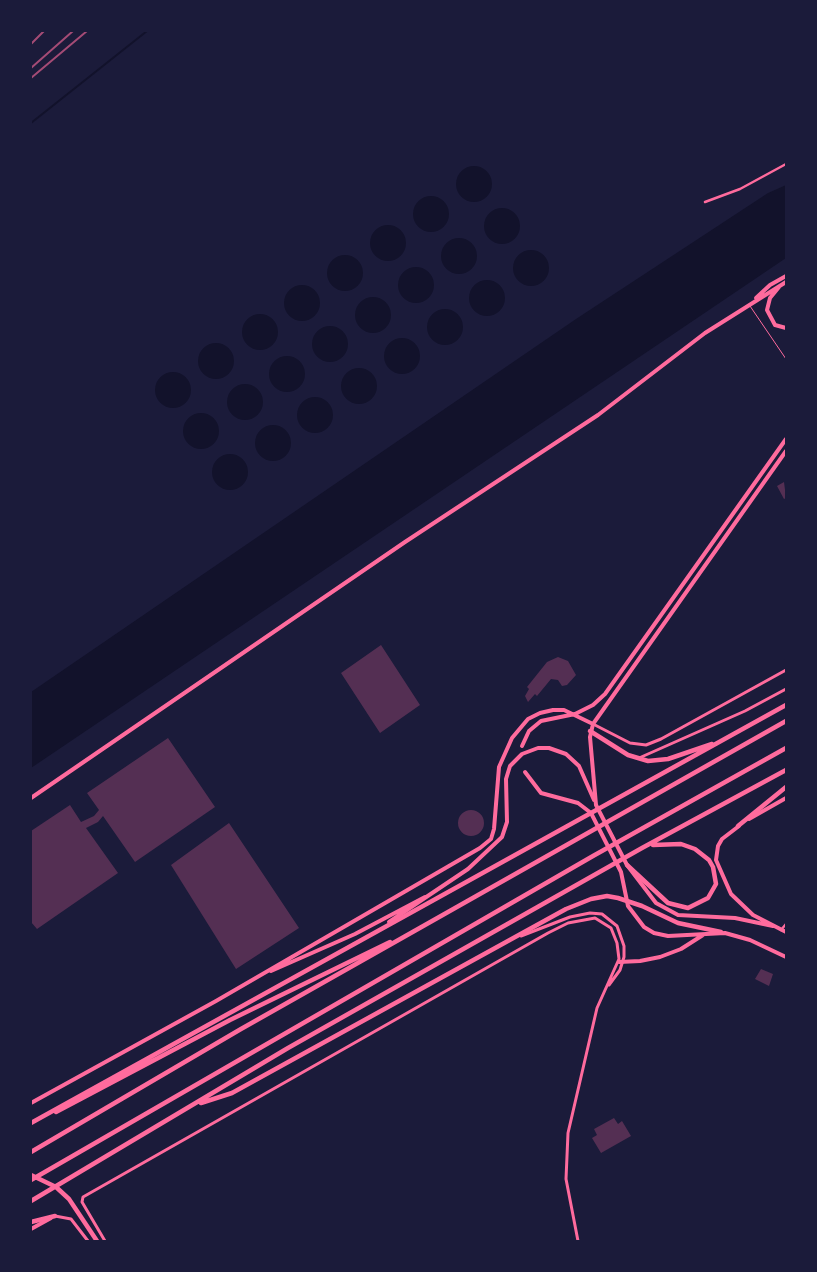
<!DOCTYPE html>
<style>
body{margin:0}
#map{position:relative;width:817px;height:1272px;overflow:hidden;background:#1b1b3a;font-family:"Work Sans",sans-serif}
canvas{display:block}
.frame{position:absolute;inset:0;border:32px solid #1b1b3a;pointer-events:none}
</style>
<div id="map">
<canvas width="817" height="1272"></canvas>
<div class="frame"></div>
</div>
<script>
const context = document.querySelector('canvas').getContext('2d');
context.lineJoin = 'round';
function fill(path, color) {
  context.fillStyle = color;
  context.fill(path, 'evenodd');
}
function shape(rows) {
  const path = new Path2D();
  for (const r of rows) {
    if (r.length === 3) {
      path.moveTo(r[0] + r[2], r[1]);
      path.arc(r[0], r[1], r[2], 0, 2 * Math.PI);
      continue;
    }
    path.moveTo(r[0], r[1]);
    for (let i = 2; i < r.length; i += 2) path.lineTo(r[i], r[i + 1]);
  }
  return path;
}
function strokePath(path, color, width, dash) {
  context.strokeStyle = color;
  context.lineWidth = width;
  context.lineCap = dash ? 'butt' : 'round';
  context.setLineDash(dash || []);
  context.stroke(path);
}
const water = shape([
 [474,184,18],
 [786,185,786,258,31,768,31,692,576,319,768,193],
 [431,214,18],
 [502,226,18],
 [388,243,18],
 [459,256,18],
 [531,268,18],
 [345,273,18],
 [416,285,18],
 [487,298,18],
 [302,303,18],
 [373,315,18],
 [445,327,18],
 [260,332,18],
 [330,344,18],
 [402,356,18],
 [216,361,18],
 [287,374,18],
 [359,386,18],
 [173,390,18],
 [245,402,18],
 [315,415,18],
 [201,431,18],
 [273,443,18],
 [230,472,18]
]);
const stream = shape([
 [31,123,147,31]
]);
const building = shape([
 [784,482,786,498,784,499,777,486],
 [381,645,420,705,380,733,341,673],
 [558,657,568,661,576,675,567,685,562,686,558,680,551,679,537,696,535,694,528,702,525,696,529,689,527,687,547,662],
 [168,738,215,807,135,862,103,816,98,822,86,828,118,873,37,929,31,922,31,831,70,805,81,822,94,816,99,810,87,793],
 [471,823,13],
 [229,823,299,928,236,969,171,865],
 [761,969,773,974,769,986,755,979],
 [614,1118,618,1124,622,1121,631,1136,601,1153,592,1138,597,1135,594,1129]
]);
const service = shape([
 [750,306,786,359]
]);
const minor = shape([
 [705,202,740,189,786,164],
 [781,930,786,924]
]);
const tertiary = shape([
 [593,724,630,743,646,745,661,739,786,670],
 [639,758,745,711,786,689],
 [521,936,570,917,590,913,602,914,617,926,624,946,624,957,620,970,609,985],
 [55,1216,71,1219,88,1241],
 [105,1241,82,1202,83,1197,548,933,568,923,595,918,611,928,617,943,619,959,597,1008,568,1133,566,1179,578,1241]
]);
const secondary = shape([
 [779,287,770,298,767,310,775,325,786,328],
 [756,298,770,285,786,276],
 [593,724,786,451],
 [522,746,529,731,541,721,575,714,593,705,605,694,786,439],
 [525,772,541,793,578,803,591,813,621,872,628,906,644,927,654,933,668,936,725,933,750,940,786,957],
 [31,798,405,542,598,415,705,333,786,282],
 [749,819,786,798],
 [739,826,722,839,718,846,716,860,731,894,753,915,786,932],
 [389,922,468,869,502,837,507,822,506,779,510,766,522,754,538,748,549,748,566,754,579,766,594,800],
 [619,962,640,961,660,957,681,949,703,935],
 [271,971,355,934,425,897],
 [31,1103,216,1001,480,848,491,839,494,829,499,767,512,738,528,719,540,713,553,710,564,710,593,724,590,737,596,805,627,865,656,903,678,915,735,918,773,926],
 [31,1229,51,1218]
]);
const motorway = shape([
 [590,731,628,755,648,761,668,759,712,744],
 [738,826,786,787],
 [627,865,668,903,688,908,708,898,716,884,713,867,709,860,695,849,681,844,653,845],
 [201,1103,232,1093,566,909,591,899,607,896,618,898,642,906,678,923,721,932],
 [56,1112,230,1020,390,942],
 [31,1123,786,705],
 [31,1152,241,1029,786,721],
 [31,1175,56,1187,69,1199,97,1241],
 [31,1180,593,856,786,748],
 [31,1201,288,1048,642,848,786,770],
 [31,1222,55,1216]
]);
const rail = shape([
 [31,44,44,31],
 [31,68,73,31],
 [31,78,87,31]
]);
fill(water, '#12122b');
strokePath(stream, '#12122b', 2);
fill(building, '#542f53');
strokePath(service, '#ff6b9d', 1);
strokePath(minor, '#ff6b9d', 2.5);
strokePath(tertiary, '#ff6b9d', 3);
strokePath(secondary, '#ff6b9d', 4);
strokePath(motorway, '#ff6b9d', 4.5);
strokePath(rail, '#a44b75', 2);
</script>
